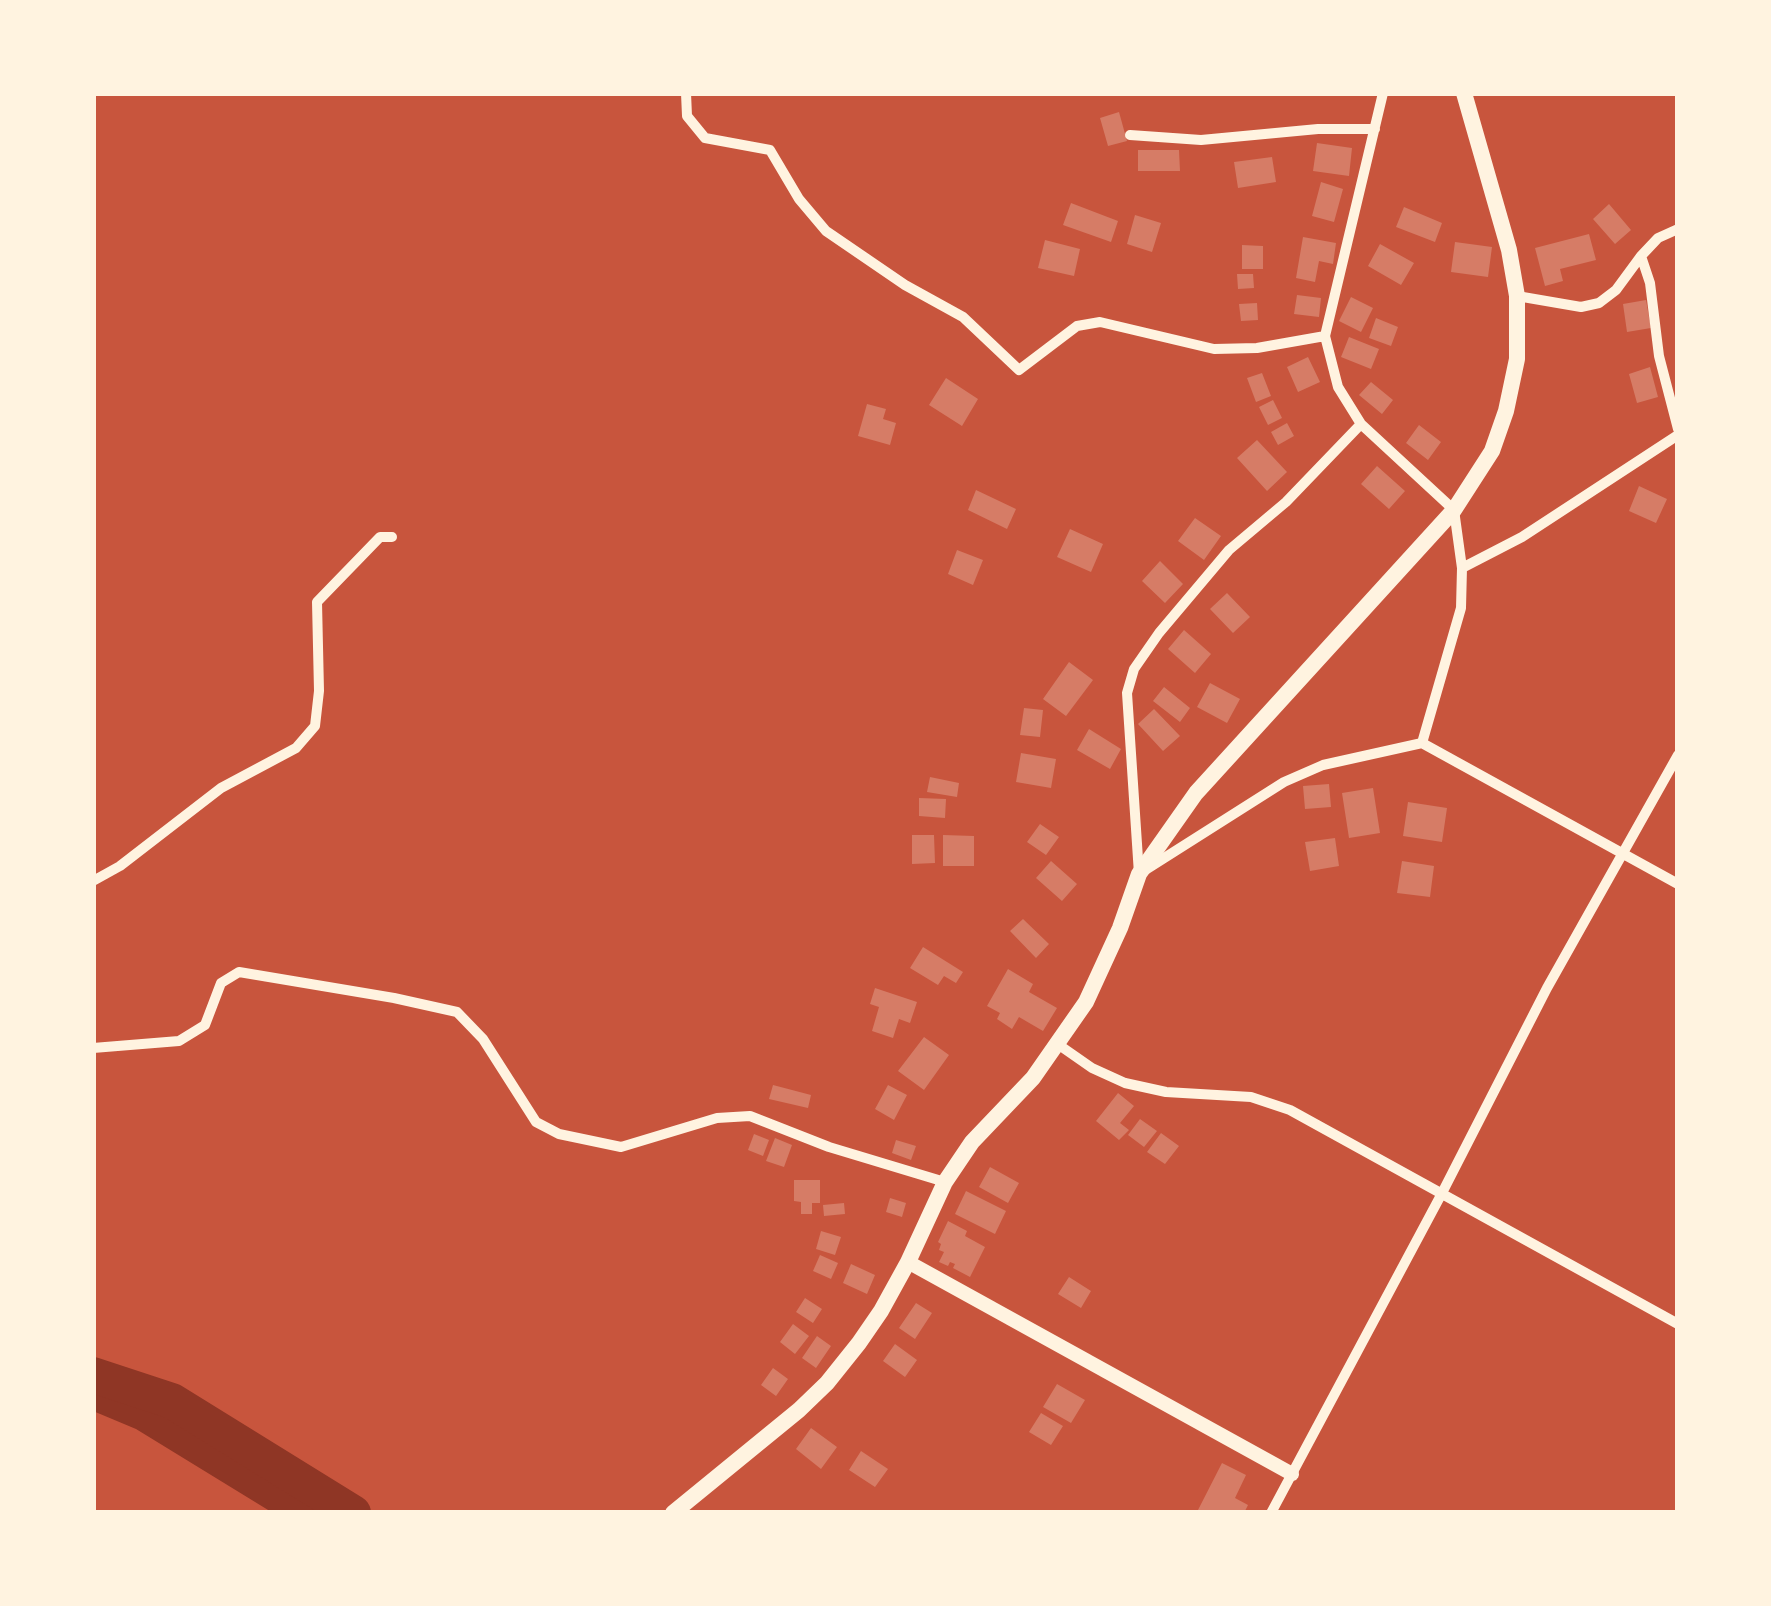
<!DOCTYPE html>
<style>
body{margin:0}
#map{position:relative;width:1771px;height:1606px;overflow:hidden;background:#c8553d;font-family:"Roboto Condensed",sans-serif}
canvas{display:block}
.frame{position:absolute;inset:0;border:96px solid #fff3e0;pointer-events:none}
</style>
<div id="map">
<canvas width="1771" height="1606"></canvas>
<div class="frame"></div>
</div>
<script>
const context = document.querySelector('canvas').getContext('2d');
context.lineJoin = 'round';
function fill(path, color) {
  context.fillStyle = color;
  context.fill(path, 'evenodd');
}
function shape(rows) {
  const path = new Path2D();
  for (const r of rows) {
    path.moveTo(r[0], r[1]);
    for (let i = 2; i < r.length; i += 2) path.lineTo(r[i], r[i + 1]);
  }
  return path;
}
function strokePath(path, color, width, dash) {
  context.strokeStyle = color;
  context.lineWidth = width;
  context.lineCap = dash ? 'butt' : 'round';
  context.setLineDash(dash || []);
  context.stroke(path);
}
const water = shape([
 [93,1366,136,1382,354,1513,273,1513,136,1429,93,1411]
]);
const river = shape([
 [93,1375,172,1401,353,1513]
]);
const building = shape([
 [1119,112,1127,141,1108,146,1100,118],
 [1317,143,1352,148,1349,176,1313,171],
 [1138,150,1179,150,1180,171,1138,171],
 [1272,157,1276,182,1238,188,1234,162],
 [1321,182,1343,189,1334,222,1312,216],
 [1071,203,1118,221,1111,242,1063,225],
 [1609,204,1631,230,1615,244,1593,219],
 [1404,207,1442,223,1435,242,1396,227],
 [1135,215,1161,223,1152,252,1127,244],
 [1589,234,1596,260,1560,269,1563,281,1545,286,1535,248],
 [1303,237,1336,243,1333,264,1319,261,1315,282,1296,278],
 [1045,240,1080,249,1074,276,1038,268],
 [1455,242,1492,247,1488,277,1451,272],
 [1380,244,1414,263,1401,285,1368,266],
 [1242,245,1263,246,1263,269,1242,269],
 [1237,274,1253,274,1254,288,1238,289],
 [1297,295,1321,298,1319,317,1294,314],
 [1351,297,1373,308,1361,332,1339,321],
 [1646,300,1651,328,1627,332,1623,304],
 [1257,303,1258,320,1241,321,1239,304],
 [1376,318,1398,327,1391,346,1369,338],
 [1349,337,1379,349,1371,369,1341,357],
 [1308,357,1320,382,1298,392,1287,367],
 [1650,367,1658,397,1637,403,1629,374],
 [1262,373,1271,396,1256,402,1247,378],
 [946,378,978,399,962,426,929,405],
 [1371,382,1393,400,1382,414,1359,395],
 [1273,400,1282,418,1268,425,1259,407],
 [867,404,886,409,883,419,896,423,890,445,858,436],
 [1287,423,1294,436,1278,445,1271,432],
 [1419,425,1441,442,1428,460,1406,443],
 [1257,440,1287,472,1267,491,1237,458],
 [1377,466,1405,491,1389,509,1361,484],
 [1639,486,1667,499,1656,523,1629,511],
 [976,490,1016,509,1007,529,968,510],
 [1195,518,1221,536,1204,560,1178,541],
 [1070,529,1103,544,1091,572,1057,557],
 [957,550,983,560,973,585,948,574],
 [1160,561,1183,584,1165,603,1142,581],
 [1227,593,1250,617,1233,633,1210,609],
 [1184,630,1211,654,1195,673,1168,649],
 [1069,662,1093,680,1066,716,1043,699],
 [1210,683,1240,699,1227,723,1197,707],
 [1164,687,1190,708,1180,722,1153,701],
 [1024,708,1043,710,1040,737,1020,735],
 [1154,709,1180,736,1163,751,1138,724],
 [1089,729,1121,749,1110,769,1077,750],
 [1021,753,1056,759,1051,788,1016,782],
 [930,777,959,783,957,797,927,792],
 [1329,784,1331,807,1305,809,1303,786],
 [1373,788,1380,833,1349,838,1342,793],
 [919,798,946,799,945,818,919,816],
 [1408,802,1447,808,1442,842,1403,836],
 [1040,824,1059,837,1046,855,1027,842],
 [912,835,934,835,935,863,912,864],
 [943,835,974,836,974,866,943,866],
 [1335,838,1339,866,1310,871,1305,842],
 [1051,861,1077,884,1062,901,1036,878],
 [1402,861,1434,866,1430,897,1397,893],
 [1023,919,1049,944,1036,958,1010,931],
 [923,947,963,972,956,983,944,976,938,985,910,968],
 [1008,969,1033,984,1029,992,1057,1008,1043,1031,1019,1017,1012,1029,997,1019,1000,1013,987,1006],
 [875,988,917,1002,910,1023,899,1019,893,1038,872,1031,879,1007,870,1004],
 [924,1037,949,1055,924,1090,898,1071],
 [773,1085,811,1095,808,1108,769,1099],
 [888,1085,907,1095,894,1120,875,1109],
 [1118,1093,1134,1106,1120,1123,1129,1130,1119,1140,1096,1121],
 [1140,1119,1157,1131,1144,1147,1128,1135],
 [1161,1133,1179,1146,1165,1164,1147,1152],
 [754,1134,769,1140,763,1156,748,1150],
 [775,1138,792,1145,784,1167,766,1161],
 [896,1140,916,1146,911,1160,892,1153],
 [990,1167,1019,1183,1008,1203,979,1187],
 [794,1180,820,1180,820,1203,812,1203,812,1214,801,1214,801,1202,794,1201],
 [966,1191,1006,1211,995,1234,955,1214],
 [890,1198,906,1203,902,1217,886,1212],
 [844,1203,845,1214,824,1216,823,1205],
 [948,1221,967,1231,965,1236,985,1247,970,1277,953,1268,955,1264,950,1262,948,1266,939,1262,944,1252,939,1250,941,1244,938,1242],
 [821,1231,841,1237,835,1255,816,1249],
 [820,1255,838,1263,831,1279,813,1271],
 [851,1264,875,1275,867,1294,843,1283],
 [1069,1277,1091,1291,1081,1308,1058,1294],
 [805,1298,822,1309,813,1323,796,1312],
 [916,1303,932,1313,915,1339,899,1328],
 [793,1324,809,1336,795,1354,780,1342],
 [817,1336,831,1346,816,1368,802,1358],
 [895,1344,917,1360,905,1377,883,1361],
 [773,1368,788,1379,776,1396,761,1385],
 [1057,1384,1085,1400,1071,1423,1043,1407],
 [1041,1413,1063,1426,1051,1445,1029,1432],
 [811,1428,837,1447,821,1469,796,1449],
 [861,1451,888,1469,875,1487,849,1470],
 [1222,1463,1246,1475,1235,1498,1248,1505,1244,1513,1204,1513,1198,1510]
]);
const minor = shape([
 [686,93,687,116,705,138,770,150,799,199,826,231,905,285,963,317,1019,370,1077,326,1100,322,1214,349,1257,348,1325,336],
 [1383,93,1325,336,1338,387,1361,424,1286,502,1229,550,1159,633,1134,669,1127,693,1139,874,1284,782,1323,765,1422,743,1678,884],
 [1130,135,1201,140,1318,129,1375,129],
 [1641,256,1650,283,1659,356,1678,429],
 [1517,296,1581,307,1599,303,1616,290,1641,256,1658,238,1678,229],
 [1361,424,1454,510,1462,568,1461,608,1422,743],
 [1462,568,1522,537,1678,435],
 [93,881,120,866,221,788,296,748,315,726,319,691,317,602,380,537,392,537],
 [1059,1045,1092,1068,1125,1083,1166,1092,1251,1097,1290,1110,1678,1324],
 [93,1048,179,1041,205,1025,221,983,239,972,394,998,457,1012,483,1039,536,1122,559,1134,621,1147,717,1118,750,1116,829,1147,945,1182],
 [1271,1513,1441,1195,1547,988,1678,755]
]);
const tertiary = shape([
 [908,1262,1292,1474]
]);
const primary = shape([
 [673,1513,799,1410,827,1383,859,1343,881,1311,908,1262,945,1182,972,1142,1033,1078,1086,1002,1120,928,1139,874,1196,793,1454,510,1492,451,1506,411,1517,359,1517,296,1509,250,1464,93]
]);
fill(water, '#8f3625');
strokePath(river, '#8f3625', 36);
fill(building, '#d67c66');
strokePath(minor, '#fff3e0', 10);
strokePath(tertiary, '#fff3e0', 14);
strokePath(primary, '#fff3e0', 16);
</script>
